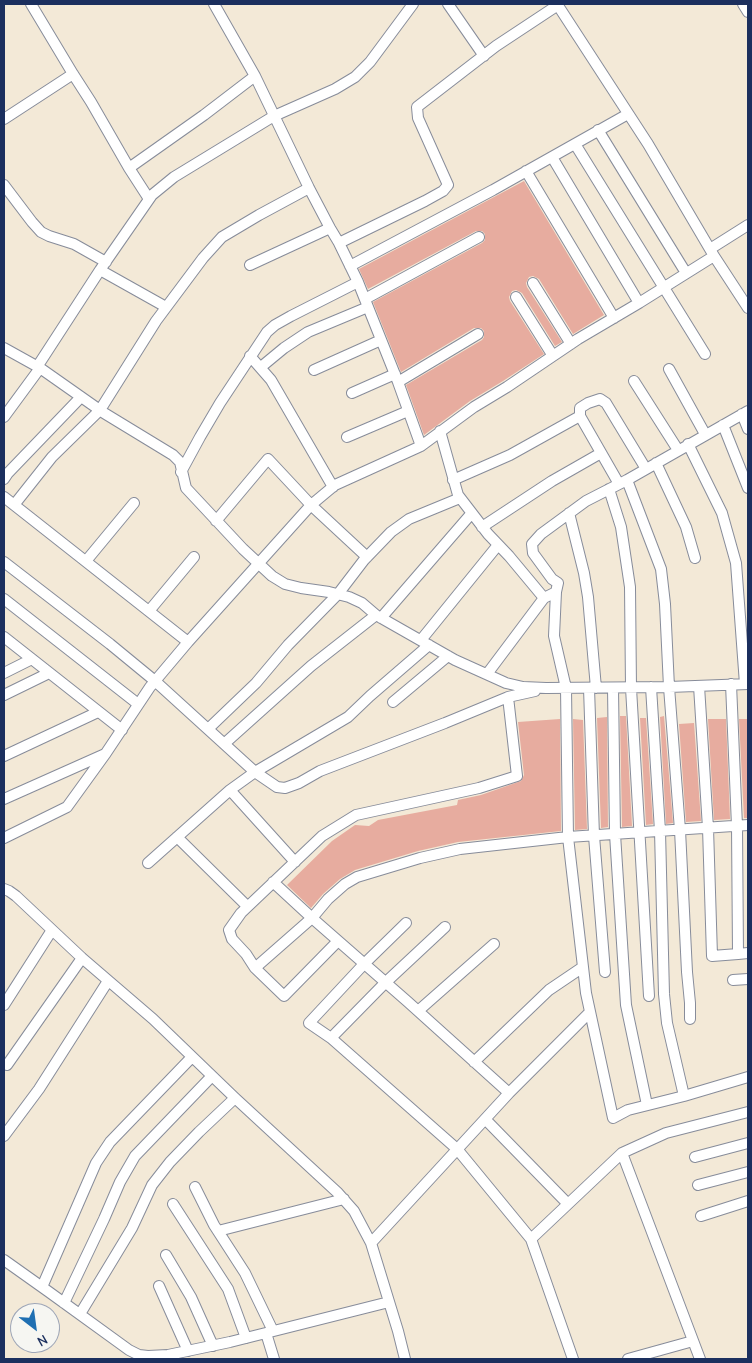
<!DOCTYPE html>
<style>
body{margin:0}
#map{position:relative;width:752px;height:1363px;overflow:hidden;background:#f3e9d7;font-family:"Comic Neue",sans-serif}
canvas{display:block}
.frame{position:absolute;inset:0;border:5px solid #1b2f5e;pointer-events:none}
.north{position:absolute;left:10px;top:1303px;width:50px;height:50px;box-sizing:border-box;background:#f6f6f2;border:1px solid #9ea6b7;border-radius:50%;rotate:150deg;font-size:14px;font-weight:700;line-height:20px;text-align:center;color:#1b2f5e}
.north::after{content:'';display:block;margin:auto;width:18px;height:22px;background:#1f6fb2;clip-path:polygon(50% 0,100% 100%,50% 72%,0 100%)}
</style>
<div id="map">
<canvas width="752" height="1363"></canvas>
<div class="frame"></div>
<div class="north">N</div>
</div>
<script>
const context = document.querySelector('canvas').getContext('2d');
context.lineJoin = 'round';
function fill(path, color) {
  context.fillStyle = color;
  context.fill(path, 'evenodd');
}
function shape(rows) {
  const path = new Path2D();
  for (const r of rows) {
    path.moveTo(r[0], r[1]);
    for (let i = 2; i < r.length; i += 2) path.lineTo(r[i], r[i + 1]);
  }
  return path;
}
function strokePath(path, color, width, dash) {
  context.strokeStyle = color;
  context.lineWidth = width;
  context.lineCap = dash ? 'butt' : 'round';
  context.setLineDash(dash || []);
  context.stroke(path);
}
const building = shape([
 [524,181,604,315,573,334,539,279,533,276,529,277,526,283,527,287,562,342,555,346,522,293,516,290,512,291,509,297,510,301,544,354,503,381,470,401,424,435,406,385,482,340,484,337,484,331,481,328,474,328,401,372,373,302,482,243,485,240,485,234,482,231,476,231,368,289,359,269],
 [620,716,626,716,632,826,622,827],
 [664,716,673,823,666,824,660,717],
 [607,717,608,827,601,828,597,718],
 [640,718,646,718,653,824,646,825],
 [560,719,561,831,458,842,418,851,355,870,340,879,323,894,311,908,287,885,332,841,355,825,369,826,378,820,457,805,458,800,481,795,521,781,524,775,518,722],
 [573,719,583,720,587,829,575,830],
 [708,719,726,719,730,819,714,820],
 [739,719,748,719,748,818,744,818],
 [694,723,701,821,686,822,679,724]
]);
const street = shape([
 [31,4,73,74,91,102,129,168,149,199],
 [214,4,255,76,309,188,330,228,339,243,358,282,398,382,421,446],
 [448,4,484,56],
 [557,4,648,144,714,256,748,308],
 [743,4,748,12],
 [4,119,73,74],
 [598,130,686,273],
 [575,144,705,354],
 [552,157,639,303],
 [129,168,204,115,255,76],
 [526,171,614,318],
 [4,185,32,222,41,232,49,236,74,244,106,262],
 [339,243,425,201,443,191,448,185,418,118,417,107,496,46,558,5],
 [710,249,748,225],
 [250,265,330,228],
 [350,266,493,190,628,114],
 [100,270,166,307],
 [533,283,571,344],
 [516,297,553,356],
 [365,299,479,237],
 [4,348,40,368,104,413,173,455,180,462,186,488,243,549,272,576,285,584,301,588,329,592,349,597,362,603,376,615,455,660,506,683,523,687,546,688,669,687,748,684],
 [250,356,271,380,333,487],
 [37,367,100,270,152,195,174,177,274,116,335,89,355,77,370,62,413,4],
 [261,367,284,348,308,332,368,307],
 [669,369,705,434],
 [314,370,381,340],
 [634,381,678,450],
 [398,382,478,334],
 [352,393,395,374],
 [742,414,748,429],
 [4,417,40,368],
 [723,425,748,488],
 [440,431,458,495,488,534,509,556,544,598],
 [347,437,408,411],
 [688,444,722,513,736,563,745,684],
 [656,463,686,527,695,558],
 [181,472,200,437,220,403,267,332,275,325,291,316,358,282],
 [4,479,8,473,81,397],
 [453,480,510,455,580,416],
 [627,480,661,569,665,604,669,687,680,830,687,972,690,1003,690,1019],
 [619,484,580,416,580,408,588,403,600,399,606,403,646,469],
 [609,489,621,527,630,587,631,688,649,996],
 [4,497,188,642],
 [14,505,52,457,100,410,156,321,203,258,222,237,259,215,309,188],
 [569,513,584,573,588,597,596,688],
 [216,521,268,459,311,505,367,557],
 [482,527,552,481,601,453],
 [86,561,134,503],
 [4,562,110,644,155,681,255,772,277,787,285,788,299,783,320,771,445,723,508,697,535,691],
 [556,592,554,636,566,688,568,837,586,993,613,1118,628,1110,684,1096,748,1077],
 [4,599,138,704],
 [149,611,194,557],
 [381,618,471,514],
 [4,637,122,730],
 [421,640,498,545],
 [4,673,32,659],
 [487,674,544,598,556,592,558,583,552,579,533,553,532,544,541,534,586,501,627,480,748,411],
 [731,684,737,826,738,954,748,953],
 [699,686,708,828,712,956,738,954],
 [651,687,660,831,664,994,667,1023,684,1096],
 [589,688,594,836,605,972],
 [613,688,615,834,626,1005,647,1105],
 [4,695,49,673],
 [393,702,448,656],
 [208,729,256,683,288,645,338,594,364,560,391,532,409,519,460,498],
 [224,744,311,666,376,615],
 [4,756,98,712],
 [230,790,295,862],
 [4,799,105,754],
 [177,837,247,906],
 [4,838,67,807,106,753,150,687,188,642,311,505,335,485,421,446,474,407,507,387,578,339,639,303,714,256],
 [148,863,230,790,255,772,348,717,370,696,429,645],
 [273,882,312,918,408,1002,509,1093,371,1243,398,1331,405,1359],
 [4,889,9,891,16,896,82,958,153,1019,235,1098,338,1193,354,1211,371,1243],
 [406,923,364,964,309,1023,331,1038,457,1149,531,1239,622,1153,666,1133,748,1112],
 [338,941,284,996,255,968,312,918,328,899,345,884,357,877,420,858,460,849,568,837,748,825],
 [255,968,246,954,232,939,229,930,241,913,322,836,356,815,479,788,517,776,508,697],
 [733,980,748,979],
 [4,1005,52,930],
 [418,1011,494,944],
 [331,1038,385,983,445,927],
 [474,1062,549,990,583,967],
 [7,1065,82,958],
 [509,1093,590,1012],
 [485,1119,568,1204],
 [4,1136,39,1089,108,981],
 [622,1153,700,1359],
 [695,1157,748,1143],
 [698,1185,748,1172],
 [195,1187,214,1225,245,1273,273,1331],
 [173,1204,228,1289,246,1338],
 [701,1216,748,1201],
 [218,1231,344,1199],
 [531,1239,573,1359],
 [166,1255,191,1297,213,1346],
 [4,1260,49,1292,129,1350,139,1355,148,1356,168,1355,230,1342,389,1302],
 [159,1286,188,1351],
 [42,1287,96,1163,110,1142,192,1057],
 [64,1303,104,1219,120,1182,135,1156,212,1076],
 [80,1314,132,1228,152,1185,170,1162,199,1132,235,1098],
 [266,1333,274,1359],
 [628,1359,693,1341]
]);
fill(building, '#e7ac9f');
strokePath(street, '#878c9a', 12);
strokePath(street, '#fff', 10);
</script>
